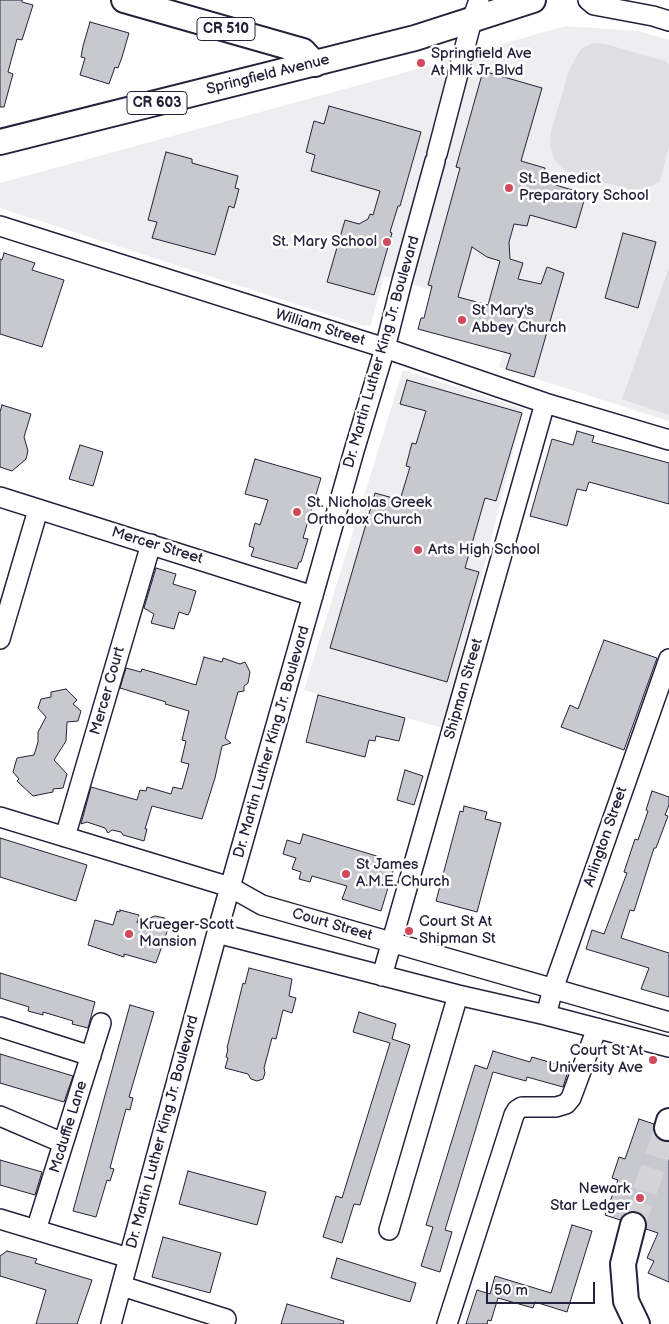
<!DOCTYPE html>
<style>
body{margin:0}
#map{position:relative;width:669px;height:1324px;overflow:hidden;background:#fff;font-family:"Balsamiq Sans",sans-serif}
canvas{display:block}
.scale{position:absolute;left:486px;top:1282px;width:109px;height:22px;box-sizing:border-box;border:2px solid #22223b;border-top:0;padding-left:6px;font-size:15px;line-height:18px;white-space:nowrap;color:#22223b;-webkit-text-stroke:4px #fff;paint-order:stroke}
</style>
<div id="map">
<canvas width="669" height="1324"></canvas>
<div class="scale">50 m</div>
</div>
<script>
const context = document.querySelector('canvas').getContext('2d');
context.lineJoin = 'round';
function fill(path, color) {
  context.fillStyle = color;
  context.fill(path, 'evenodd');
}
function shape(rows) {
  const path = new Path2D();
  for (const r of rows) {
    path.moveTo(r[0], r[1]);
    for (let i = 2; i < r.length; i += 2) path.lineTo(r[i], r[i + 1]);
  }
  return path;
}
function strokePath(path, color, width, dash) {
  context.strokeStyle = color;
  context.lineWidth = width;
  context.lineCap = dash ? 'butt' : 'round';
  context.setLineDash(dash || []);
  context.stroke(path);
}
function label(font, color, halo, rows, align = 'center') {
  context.font = font + ' "Balsamiq Sans",sans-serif';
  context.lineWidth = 5;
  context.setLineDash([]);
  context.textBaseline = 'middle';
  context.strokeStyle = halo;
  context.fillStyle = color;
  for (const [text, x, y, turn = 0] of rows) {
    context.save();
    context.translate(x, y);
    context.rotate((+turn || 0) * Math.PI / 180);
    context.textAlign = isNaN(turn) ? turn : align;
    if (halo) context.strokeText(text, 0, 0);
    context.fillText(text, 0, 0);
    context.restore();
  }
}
const built = shape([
 [565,26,638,31,669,40,669,421,499,367,515,308,448,295,384,276,371,325,364,326,0,208,0,183,396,75],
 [403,370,524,409,443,728,304,690]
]);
const green = shape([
 [593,43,605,44,665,61,669,64,669,146,660,181,654,185,641,189,630,189,577,176,563,169,554,159,550,146,551,132,569,70,581,49],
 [669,268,669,415,622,399]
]);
const building = shape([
 [0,0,22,0,22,2,33,5,22,40,17,39,8,72,13,74,4,107,0,107,0,0],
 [90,22,129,33,122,57,118,68,115,67,109,84,80,75,85,58,81,57,83,46,90,22],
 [483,71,542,88,521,161,545,168,542,181,586,194,576,228,530,215,527,226,514,224,509,242,510,259,523,263,518,279,541,284,547,267,564,273,534,377,506,369,511,354,418,329,421,318,424,318,432,286,428,285,460,168,456,167,483,71],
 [472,247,487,257,500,261,488,305,458,297,472,247],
 [329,106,421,132,400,206,398,206,390,232,392,233,374,295,327,282,345,220,359,224,368,219,370,214,373,215,380,191,311,171,315,155,306,152,314,121,324,124,329,106],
 [166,152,192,159,192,163,238,176,235,188,239,189,234,208,229,206,215,255,152,238,157,222,148,220,166,152],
 [623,233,656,242,638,308,605,298,623,233],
 [4,253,35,263,32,270,64,280,42,347,0,334,0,259,2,260,4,253],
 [407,380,522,413,496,501,485,498,465,568,479,572,447,682,330,648,375,493,400,500,410,467,406,466,412,443,416,444,426,411,400,404,407,380],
 [2,405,31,414,24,437,28,451,26,459,12,471,0,467,0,412,2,405],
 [577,431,594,436,592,442,669,463,669,504,589,482,586,491,577,489,567,526,530,516,552,439,573,445,577,431],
 [80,445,103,452,93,486,69,479,80,445],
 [255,459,321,478,303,538,308,539,301,562,299,562,297,569,251,556,254,548,249,546,255,523,260,525,268,500,245,494,255,459],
 [156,568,176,574,173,584,196,591,190,611,188,615,179,612,174,629,151,623,154,614,144,608,156,568],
 [604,640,657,658,624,750,561,727,570,705,578,709,604,640],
 [204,657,222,662,223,658,240,664,245,662,250,672,248,683,244,686,244,691,238,692,225,738,231,743,222,746,215,778,202,819,152,806,145,829,147,829,144,841,123,835,121,832,112,830,108,833,105,828,87,822,81,824,91,787,137,800,140,790,146,791,147,787,171,794,173,787,182,789,189,764,181,762,186,741,182,740,189,711,165,704,166,702,120,688,126,668,141,672,142,669,196,685,204,657],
 [66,689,77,700,73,704,81,711,78,721,67,722,66,741,54,760,67,774,63,788,53,789,53,792,33,796,17,781,19,779,13,772,17,758,34,755,38,742,38,732,46,717,38,708,41,699,51,697,51,692,66,689],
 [318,695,405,718,399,741,376,736,375,741,369,740,365,757,306,742,318,695],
 [405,770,423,776,414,805,397,800,405,770],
 [652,791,669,797,669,805,665,815,668,816,656,848,654,848,634,911,630,910,621,938,669,953,669,997,641,989,649,968,586,949,592,930,604,934,627,873,624,872,635,839,638,840,648,811,646,810,652,791],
 [464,806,487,812,485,819,501,823,477,912,436,901,460,811,463,812,464,806],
 [303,834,380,857,388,870,393,871,381,911,342,899,347,886,312,876,310,882,299,879,301,872,292,869,296,858,283,854,287,840,300,844,303,834],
 [0,838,87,865,76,901,0,877,0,838],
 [120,910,139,915,137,923,155,916,165,918,169,926,156,963,124,954,124,957,88,945,95,920,113,925,117,911,120,912,120,910],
 [249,968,292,979,289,996,296,998,292,1013,283,1010,276,1039,272,1038,264,1068,265,1073,263,1079,257,1081,251,1079,248,1074,225,1068,228,1058,226,1057,228,1049,227,1048,243,983,245,984,249,968],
 [0,973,95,1002,88,1028,72,1024,73,1021,43,1012,43,1015,28,1011,29,1007,0,998,0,973],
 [130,1005,154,1012,129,1097,133,1098,130,1110,126,1109,114,1153,110,1168,114,1169,110,1181,107,1180,96,1217,73,1211,130,1005],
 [359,1012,396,1024,392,1039,410,1045,360,1205,354,1204,342,1243,323,1237,336,1196,342,1198,390,1043,353,1032,359,1012],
 [493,1051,530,1062,532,1057,569,1068,563,1087,527,1077,526,1081,493,1072,445,1230,452,1232,440,1272,421,1266,433,1227,426,1225,475,1065,487,1069,493,1051],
 [0,1054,73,1076,64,1102,0,1083,0,1054],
 [639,1119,654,1124,654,1131,657,1137,663,1141,669,1141,669,1282,648,1273,654,1261,647,1258,658,1233,646,1229,646,1222,643,1216,637,1212,630,1212,624,1215,620,1220,605,1215,618,1180,612,1178,619,1157,625,1159,639,1119],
 [0,1160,42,1172,35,1195,0,1185,0,1160],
 [188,1171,266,1192,257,1225,179,1204,188,1171],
 [572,1225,592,1231,567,1312,535,1302,533,1308,498,1298,491,1321,488,1320,487,1324,466,1324,477,1290,490,1294,495,1276,551,1293,572,1225],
 [163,1237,221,1253,210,1293,152,1277,163,1237],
 [7,1251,37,1259,35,1263,92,1280,77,1324,36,1324,46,1290,0,1276,0,1256,7,1251],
 [337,1258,416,1283,410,1302,331,1278,337,1258],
 [287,1304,344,1321,343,1324,281,1324,287,1304]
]);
const majorTunnel = shape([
 [633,1225,667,1128]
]);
const minor = shape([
 [588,0,594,5,653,16,669,21],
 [437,154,472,20,479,0],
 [0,226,385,348,545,403,669,440],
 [0,497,313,596],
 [0,639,38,510],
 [0,817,230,887,262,905,669,1022],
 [65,837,151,544],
 [217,933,458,995,546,1015,669,1047],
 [382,976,545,403],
 [546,1015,553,989,669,659],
 [0,1027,91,1056],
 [0,1116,63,1143],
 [0,1219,129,1258],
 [36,1230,101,1023],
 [389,1230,458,995],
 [122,1286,226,1319],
 [111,1324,217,933,354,451,385,348,402,281,435,161],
 [447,1324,514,1115,517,1110,522,1107,556,1107,566,1104,571,1098,597,1028]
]);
const major = shape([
 [124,0,303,51,315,64],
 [0,142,415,38,533,0],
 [667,1128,669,1121],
 [633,1225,623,1264,626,1301,637,1324]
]);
const markers = [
 [421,63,5,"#d1495b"],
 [509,188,5,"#d1495b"],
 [387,242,5,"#d1495b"],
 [462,320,5,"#d1495b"],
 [297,512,5,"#d1495b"],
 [418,550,5,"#d1495b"],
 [346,874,5,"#d1495b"],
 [409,931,5,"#d1495b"],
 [129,934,5,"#d1495b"],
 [653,1060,5,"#d1495b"],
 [640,1198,5,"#d1495b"]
];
const shields = [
 [226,29,58],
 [157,103,60]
];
const shieldNames = [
 ["CR 510",226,29],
 ["CR 603",157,103]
];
const poiNames = [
 ["Springfield Ave",431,54],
 ["At Mlk Jr Blvd",431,71],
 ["St. Benedict",519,179],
 ["Preparatory School",519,196],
 ["St. Mary School",377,242,"right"],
 ["St Mary's",472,311],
 ["Abbey Church",472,328],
 ["St. Nicholas Greek",307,503],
 ["Orthodox Church",307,520],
 ["Arts High School",428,550],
 ["St James",356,865],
 ["A.M.E. Church",356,882],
 ["Court St At",419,922],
 ["Shipman St",419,939],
 ["Krueger-Scott",139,925],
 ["Mansion",139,942],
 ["Court St At",643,1051,"right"],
 ["University Ave",643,1068,"right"],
 ["Newark",630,1189,"right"],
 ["Star Ledger",630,1206,"right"]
];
const streetNames = [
 ["Springfield Avenue",268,75,-14],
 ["William Street",320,328,17],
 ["Dr. Martin Luther King Jr. Boulevard",382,352,-74],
 ["Mercer Street",157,546,17],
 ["Shipman Street",464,689,-74],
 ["Mercer Court",108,691,-74],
 ["Dr. Martin Luther King Jr. Boulevard",272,742,-74],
 ["Arlington Street",606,837,-71],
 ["Court Street",332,925,16],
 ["Mcduffie Lane",69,1127,-73],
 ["Dr. Martin Luther King Jr. Boulevard",163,1132,-75]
];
fill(built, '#eeeef1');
fill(green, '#dfdfe2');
fill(building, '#c8c8cf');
strokePath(building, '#22223b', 1);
strokePath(majorTunnel, '#d3d3d8', 24, [24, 12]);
strokePath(minor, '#22223b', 22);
strokePath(major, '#22223b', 28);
strokePath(minor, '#fff', 19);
strokePath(major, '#fff', 24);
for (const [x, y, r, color] of markers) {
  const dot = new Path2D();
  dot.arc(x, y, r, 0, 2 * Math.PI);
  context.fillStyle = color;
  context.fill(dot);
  strokePath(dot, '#fff', 2);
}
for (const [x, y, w] of shields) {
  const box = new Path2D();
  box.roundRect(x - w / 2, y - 11.5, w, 23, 4);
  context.fillStyle = '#fff';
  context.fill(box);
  strokePath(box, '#22223b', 1);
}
label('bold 14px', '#22223b', null, shieldNames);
label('15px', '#22223b', '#fff', poiNames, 'left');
label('15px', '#22223b', '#fff', streetNames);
</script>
